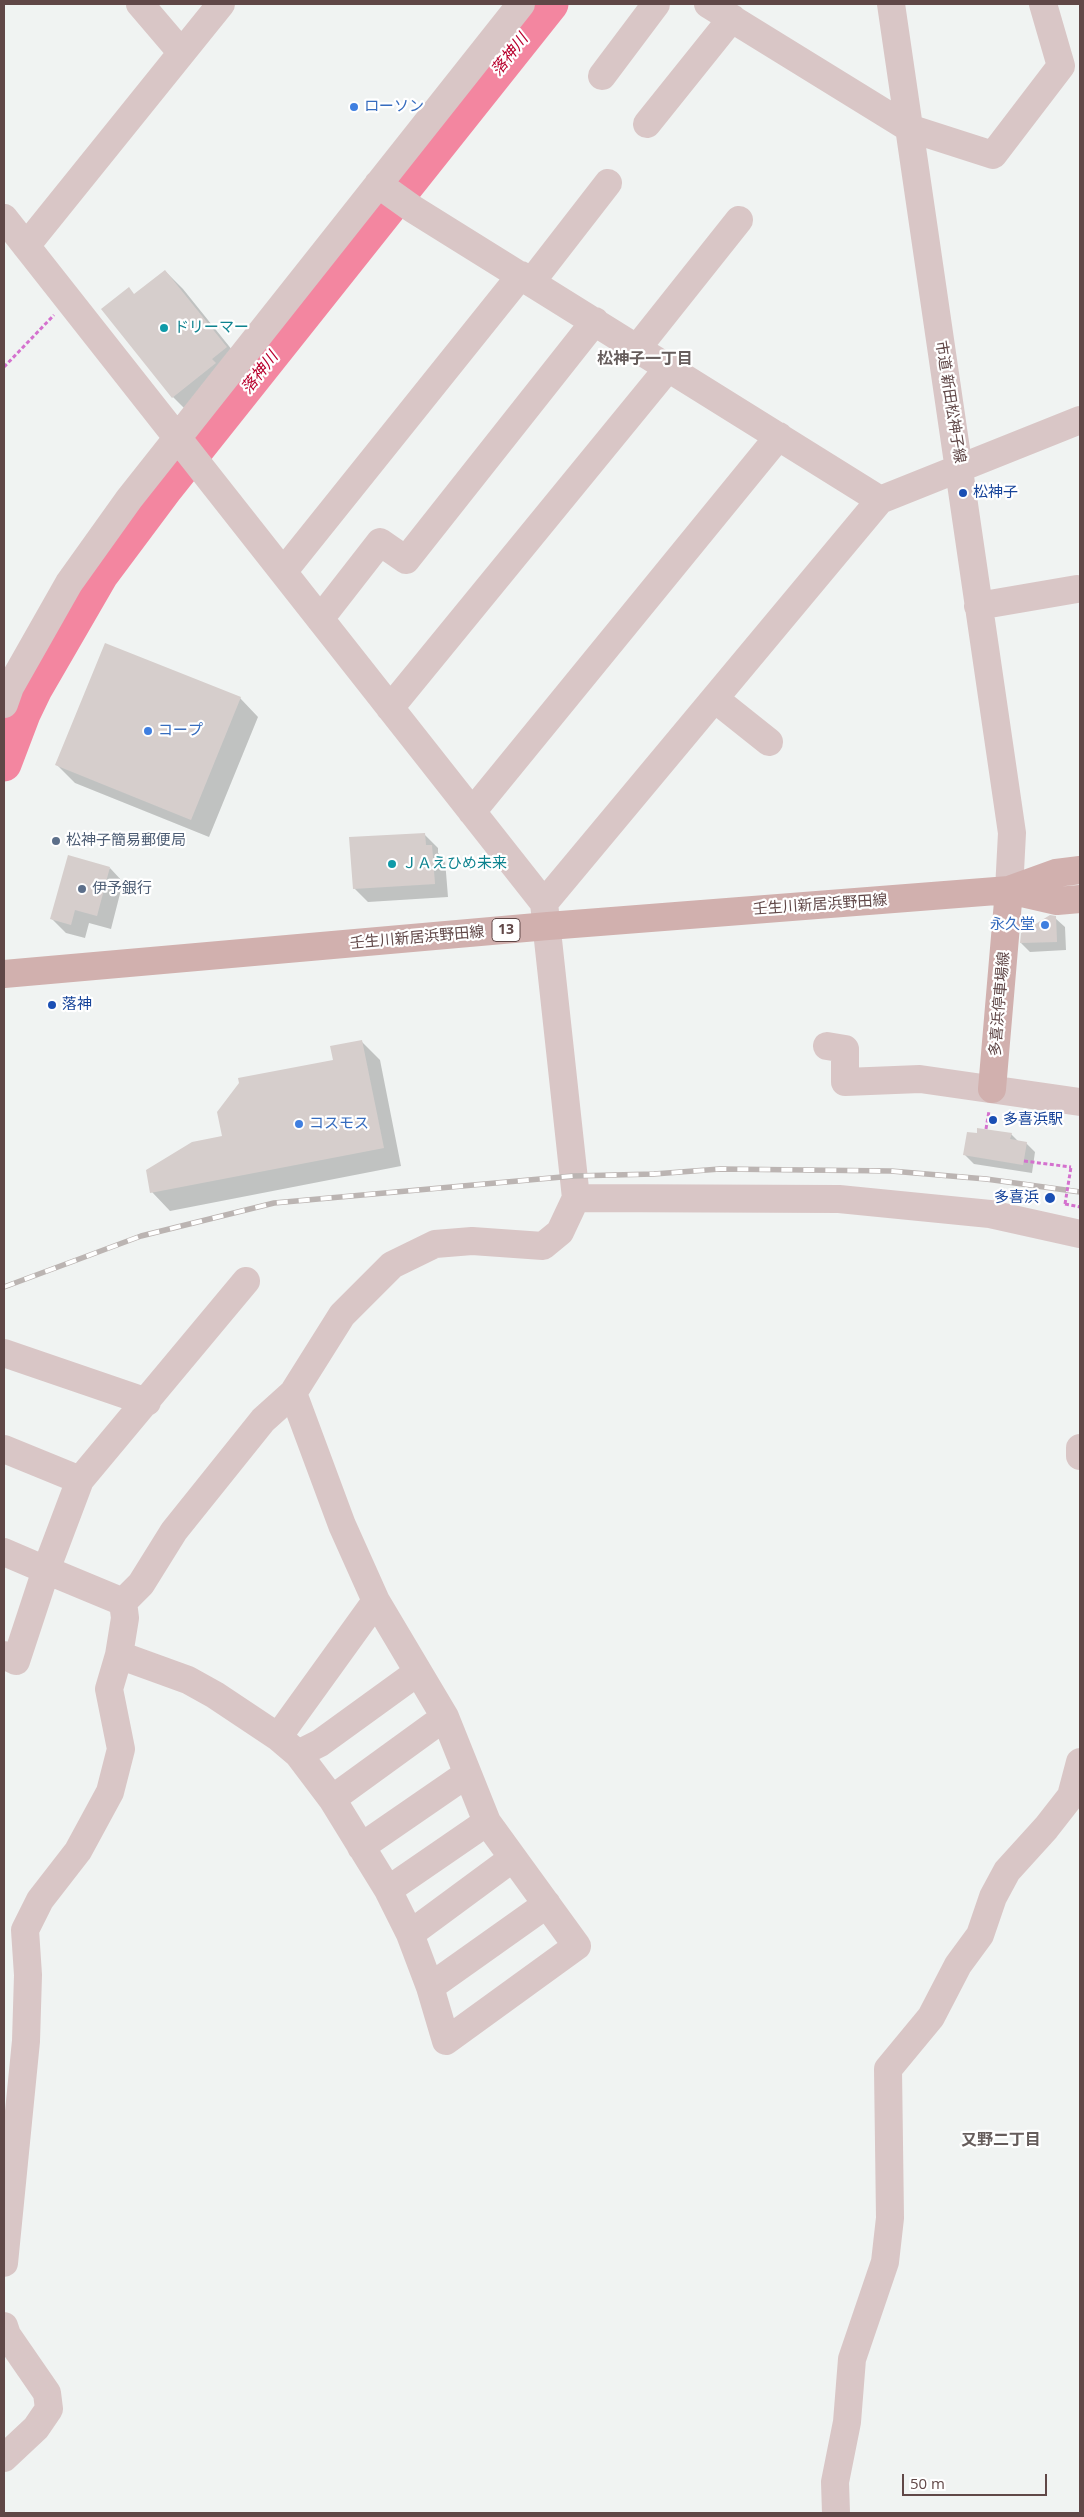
<!DOCTYPE html>
<meta charset="utf-8">
<style>
body{margin:0}
#map{position:relative;width:1084px;height:2517px;overflow:hidden;background:#f0f3f2;font-family:"Open Sans",sans-serif}
canvas{display:block}
.frame{position:absolute;inset:0;border:5px solid #604747;pointer-events:none}
.scale{position:absolute;left:902px;top:2474px;width:145px;height:22px;box-sizing:border-box;border:2px solid #604747;border-top:0;padding-left:6px;font-size:15px;line-height:18px;white-space:nowrap;color:#604747;-webkit-text-stroke:4px #fff;paint-order:stroke}
</style>
<div id="map">
<canvas width="1084" height="2517"></canvas>
<div class="frame"></div>
<div class="scale">50 m</div>
</div>
<script>
const context = document.querySelector('canvas').getContext('2d');
context.lineJoin = 'round';
function fill(path, color) {
  context.fillStyle = color;
  context.fill(path, 'evenodd');
}
function shape(rows) {
  const path = new Path2D();
  for (const r of rows) {
    path.moveTo(r[0], r[1]);
    for (let i = 2; i < r.length; i += 2) path.lineTo(r[i], r[i + 1]);
  }
  return path;
}
function strokePath(path, color, width, dash) {
  context.strokeStyle = color;
  context.lineWidth = width;
  context.lineCap = dash ? 'butt' : 'round';
  context.setLineDash(dash || []);
  context.stroke(path);
}
function label(font, color, halo, rows, align = 'center') {
  context.font = font + ' "Open Sans","Noto Sans JP",sans-serif';
  context.lineWidth = 4.5;
  context.setLineDash([]);
  context.textBaseline = 'middle';
  context.strokeStyle = halo;
  context.fillStyle = color;
  for (const [text, x, y, turn = 0] of rows) {
    context.save();
    context.translate(x, y);
    context.rotate((+turn || 0) * Math.PI / 180);
    context.textAlign = isNaN(turn) ? turn : align;
    if (halo) context.strokeText(text, 0, 0);
    context.fillText(text, 0, 0);
    context.restore();
  }
}
const shadow = shape([
 [165,271,183,289,245,366,191,415,173,397,103,309,135,295],
 [240,698,258,717,209,837,75,783,57,765],
 [424,834,438,848,438,853,445,860,448,897,368,902,354,888],
 [110,868,123,882,111,929,89,923,85,938,66,933,52,919],
 [1055,918,1065,927,1066,950,1030,952,1021,943],
 [362,1042,380,1060,401,1166,170,1211,152,1192,224,1137],
 [1011,1134,1018,1141,1026,1143,1035,1152,1032,1173,974,1164,965,1155]
]);
const river = shape([
 [4,764,23,714,35,689,101,575,166,488,551,4]
]);
const building = shape([
 [165,270,227,347,212,359,216,363,172,398,101,309,129,287,134,294],
 [105,643,241,697,191,820,55,765],
 [425,833,426,845,432,845,435,884,353,889,349,837],
 [68,855,110,867,97,916,75,910,71,925,50,919],
 [1050,915,1056,916,1057,942,1020,943,1021,933],
 [362,1040,384,1148,150,1193,146,1170,192,1142,222,1136,217,1112,239,1083,238,1078,333,1060,330,1046],
 [977,1128,1012,1133,1010,1139,1027,1142,1023,1165,963,1155,967,1132,977,1133]
]);
const path = shape([
 [4,367,54,315],
 [986,1129,989,1111],
 [1024,1161,1071,1167],
 [1065,1204,1080,1207]
]);
const minor = shape([
 [140,4,181,52],
 [708,4,909,128,993,155,1061,66,1043,4],
 [891,4,1012,833,1009,890],
 [602,76,656,4],
 [647,124,732,18],
 [378,184,413,209,880,500,1080,420],
 [4,218,544,903,576,1198,839,1199,990,1214,1080,1234],
 [26,246,221,4],
 [532,281,608,183],
 [638,347,739,220],
 [283,572,521,275],
 [978,606,1077,589],
 [320,619,380,542,406,560,595,321],
 [715,699,769,742],
 [4,704,10,687,69,583,129,499,521,4],
 [390,708,669,367],
 [472,812,779,436],
 [544,903,880,500],
 [827,1046,845,1049,845,1082,920,1079,1080,1102],
 [4,1353,147,1402],
 [1080,1448,1080,1456],
 [4,1449,80,1480],
 [4,1552,46,1570,16,1661,4,1655],
 [123,1602,141,1584,174,1531,263,1420,293,1393,342,1315,392,1265,435,1244,472,1241,543,1246,560,1232,576,1198],
 [119,1655,188,1680,215,1695,278,1737,298,1754,332,1799,388,1890,410,1934,430,1987,446,2041,577,1946,487,1822,445,1717,376,1601],
 [278,1737,376,1601,342,1525,293,1393],
 [298,1754,320,1743,418,1672],
 [332,1799,445,1717],
 [361,1847,467,1774],
 [388,1890,487,1822],
 [410,1934,513,1858],
 [430,1987,547,1904],
 [4,2263,26,2041,28,1975,25,1930,40,1900,78,1851,110,1792,121,1749,109,1689,119,1655,125,1618,123,1602,46,1570,80,1480,246,1281],
 [4,2326,7,2335,47,2393,49,2409,36,2428,4,2458],
 [836,2513,835,2482,847,2422,852,2359,885,2262,890,2218,888,2069,931,2017,958,1965,980,1935,993,1897,1007,1871,1046,1828,1071,1796,1080,1762]
]);
const major = shape([
 [1009,890,1057,901,1080,899],
 [4,974,548,926,1009,890,1056,873,1080,870],
 [992,1089,1009,890]
]);
const rail = shape([
 [4,1287,141,1236,274,1203,573,1176,654,1174,720,1169,891,1171,986,1179,1080,1192]
]);
const pathBridge = shape([
 [1065,1204,1071,1167]
]);
const markers = [
 [354,107,5,"#3f7fe0"],
 [164,328,5,"#0f9aa8"],
 [963,493,5,"#1a4fb4"],
 [148,731,5,"#3f7fe0"],
 [56,841,5,"#5c6f8a"],
 [392,864,5,"#0f9aa8"],
 [82,889,5,"#5c6f8a"],
 [1045,925,5,"#3f7fe0"],
 [52,1005,5,"#1a4fb4"],
 [993,1120,5,"#1a4fb4"],
 [299,1124,5,"#3f7fe0"],
 [1050,1198,6,"#1a4fb4"]
];
const shields = [
 [506,930,28]
];
const shieldNames = [
 ["13",506,930]
];
const shopNames = [
 ["ローソン",364,107],
 ["コープ",158,731],
 ["永久堂",1035,925,"right"],
 ["コスモス",309,1124]
];
const cultureNames = [
 ["ドリーマー",174,328],
 ["ＪＡえひめ未来",402,864]
];
const streetNames = [
 ["市道 新田松神子線",950,402,81],
 ["壬生川新居浜野田線",820,905,-4],
 ["壬生川新居浜野田線",417,938,-5],
 ["多喜浜停車場線",1000,1004,-85]
];
const transitNames = [
 ["松神子",973,493],
 ["落神",62,1005],
 ["多喜浜駅",1003,1120],
 ["多喜浜",1039,1198,"right"]
];
const serviceNames = [
 ["松神子簡易郵便局",66,841],
 ["伊予銀行",92,889]
];
const waterNames = [
 ["落神川",510,55,-52],
 ["落神川",260,373,-52]
];
const neighbourhoodNames = [
 ["松神子一丁目",645,359],
 ["又野二丁目",1001,2140]
];
fill(shadow, '#0003');
strokePath(river, '#f386a0', 35);
fill(building, '#d6cecc');
strokePath(path, '#d471ce', 3, [4, 2.5]);
strokePath(minor, '#d9c6c6', 28);
strokePath(major, '#d1b0ae', 28);
strokePath(rail, '#bbb4b2', 5.5);
strokePath(rail, '#fff', 4, [11]);
strokePath(pathBridge, '#d471ce', 3, [4, 2.5]);
for (const [x, y, r, color] of markers) {
  const dot = new Path2D();
  dot.arc(x, y, r, 0, 2 * Math.PI);
  context.fillStyle = color;
  context.fill(dot);
  strokePath(dot, '#fff', 2);
}
for (const [x, y, w] of shields) {
  const box = new Path2D();
  box.roundRect(x - w / 2, y - 11.5, w, 23, 4);
  context.fillStyle = '#fff';
  context.fill(box);
  strokePath(box, '#604747', 1);
}
label('bold 14px', '#604747', null, shieldNames);
label('15px', '#366cbe', '#fff', shopNames, 'left');
label('15px', '#0d838f', '#fff', cultureNames, 'left');
label('15px', '#604747', '#fff', streetNames);
label('15px', '#164399', '#fff', transitNames, 'left');
label('15px', '#4e5e75', '#fff', serviceNames, 'left');
label('italic 16px', '#b8012d', '#fff', waterNames);
label('bold 16px', '#665d5c', '#fff', neighbourhoodNames);
</script>
